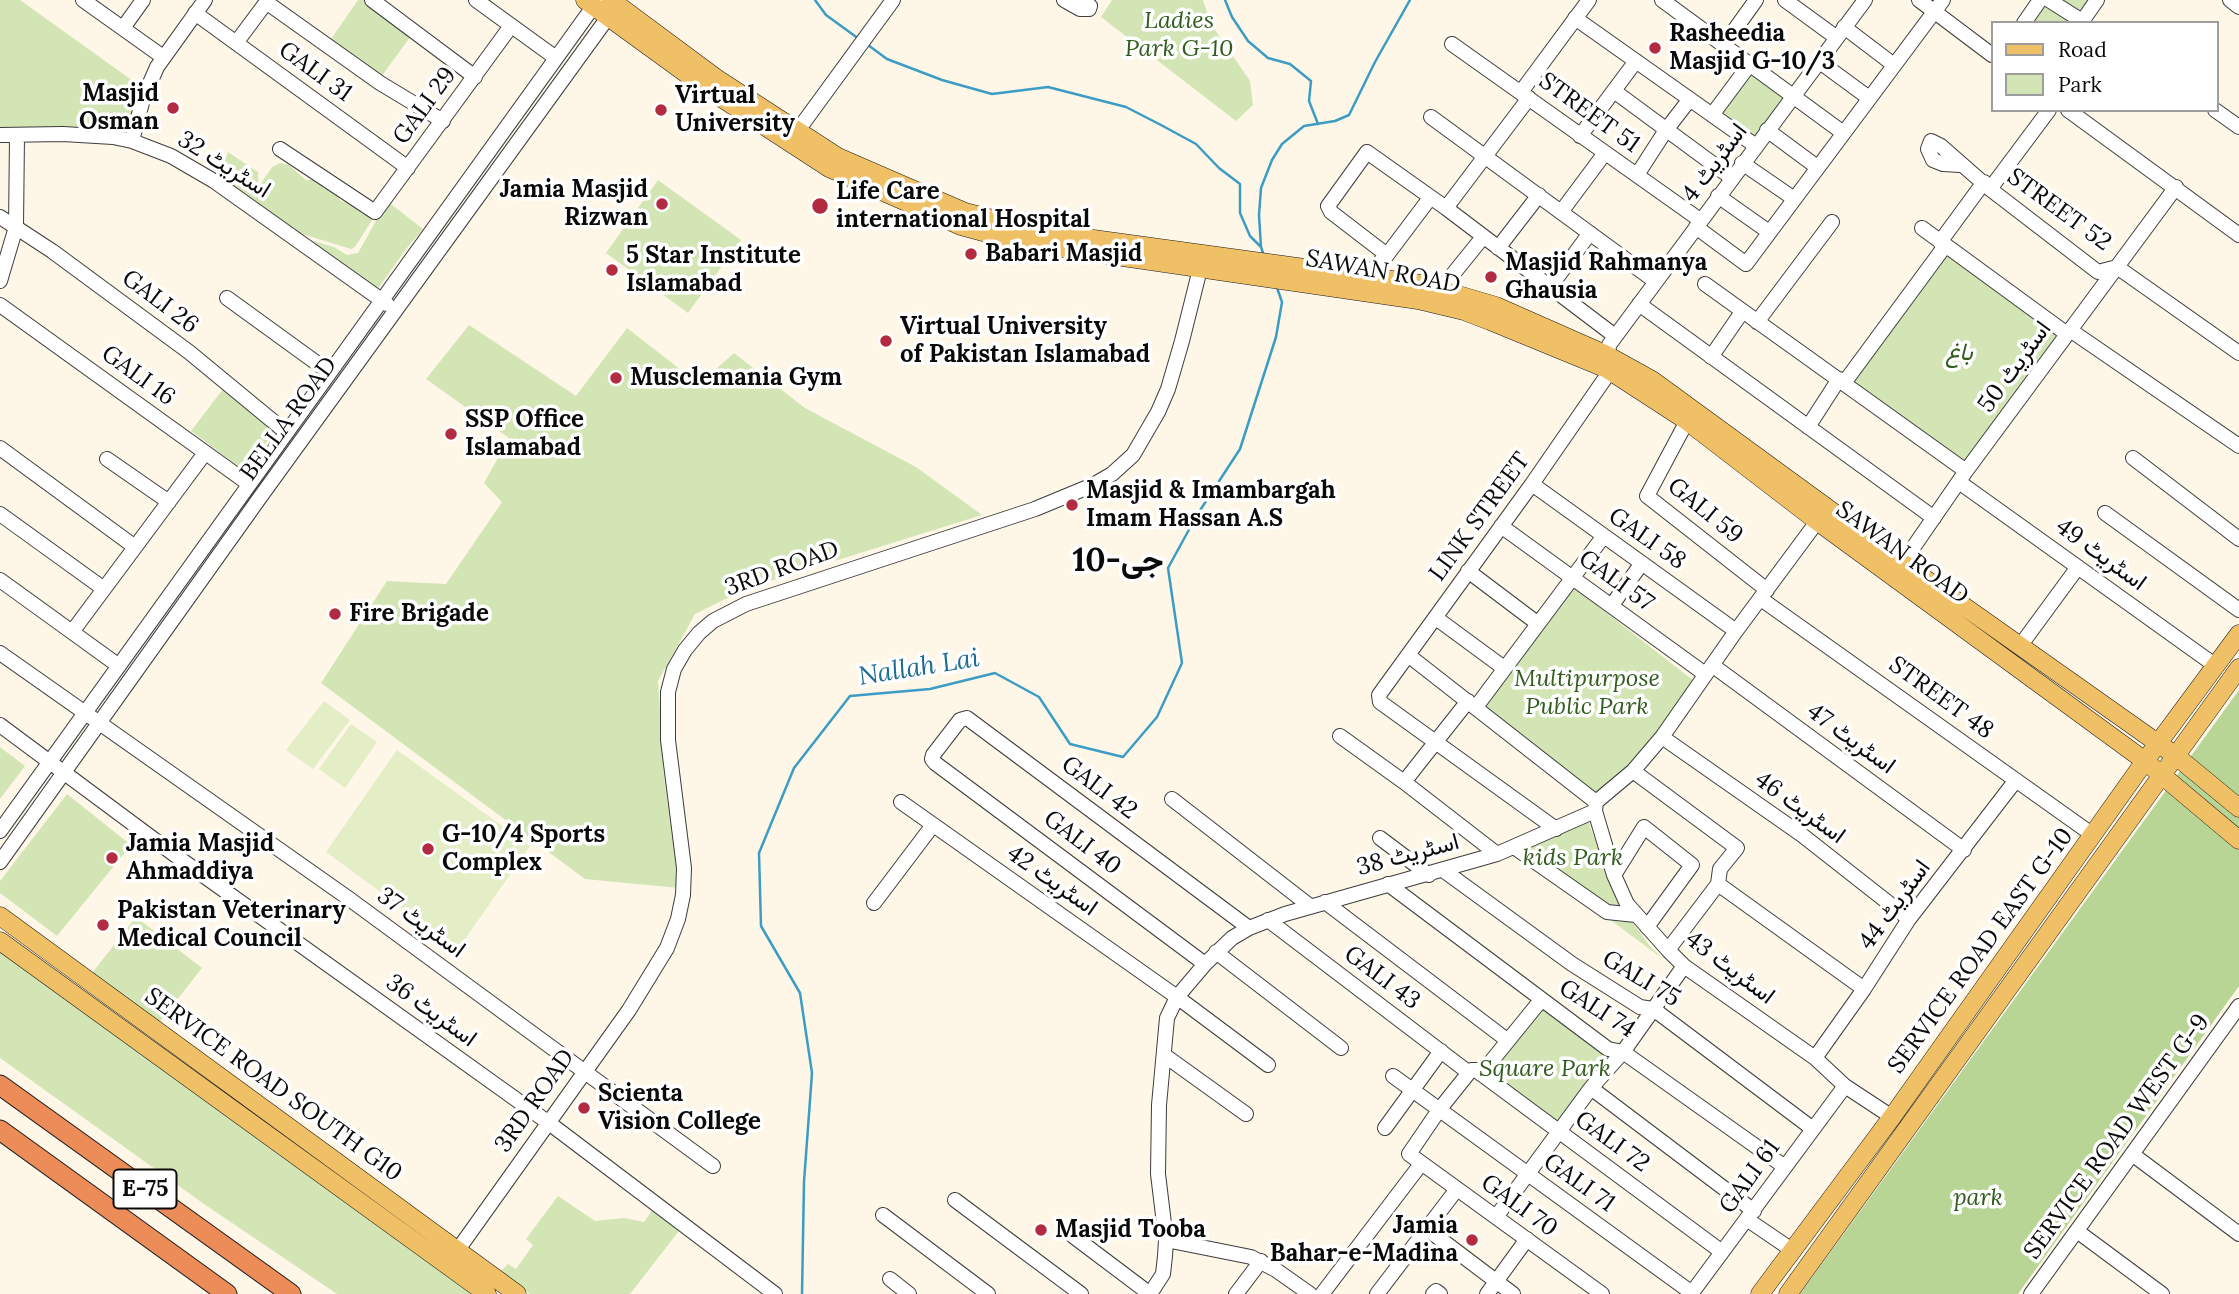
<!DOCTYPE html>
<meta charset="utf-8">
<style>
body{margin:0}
#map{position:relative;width:2239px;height:1294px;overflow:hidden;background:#fef7e8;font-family:Lora,serif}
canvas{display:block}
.legend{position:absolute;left:1991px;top:21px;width:228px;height:91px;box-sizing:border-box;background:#fff;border:2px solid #9d9d9d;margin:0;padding:9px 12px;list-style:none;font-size:21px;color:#0a0a0a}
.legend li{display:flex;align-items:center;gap:14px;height:35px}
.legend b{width:35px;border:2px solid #9d9d9d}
</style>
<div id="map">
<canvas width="2239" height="1294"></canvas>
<ul class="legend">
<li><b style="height:9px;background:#f0c066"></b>Road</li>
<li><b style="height:19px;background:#d3e5b5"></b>Park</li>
</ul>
</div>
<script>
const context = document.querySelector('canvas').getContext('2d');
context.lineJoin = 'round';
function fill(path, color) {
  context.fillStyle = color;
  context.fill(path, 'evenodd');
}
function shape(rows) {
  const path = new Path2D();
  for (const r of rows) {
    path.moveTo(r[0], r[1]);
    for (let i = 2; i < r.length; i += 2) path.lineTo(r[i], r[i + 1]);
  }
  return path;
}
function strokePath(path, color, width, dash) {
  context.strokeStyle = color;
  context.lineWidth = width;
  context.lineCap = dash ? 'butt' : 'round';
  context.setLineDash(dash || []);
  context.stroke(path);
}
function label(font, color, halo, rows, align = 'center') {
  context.font = font + ' Lora,Vazirmatn,serif';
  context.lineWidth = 7;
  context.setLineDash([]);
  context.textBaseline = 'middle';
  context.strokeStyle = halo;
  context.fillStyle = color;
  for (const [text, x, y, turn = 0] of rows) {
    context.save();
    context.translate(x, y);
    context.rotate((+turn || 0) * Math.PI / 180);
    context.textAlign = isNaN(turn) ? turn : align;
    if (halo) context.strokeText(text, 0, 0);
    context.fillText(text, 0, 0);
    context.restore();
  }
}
const green = shape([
 [0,0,20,0,147,91,132,141,0,135],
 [358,0,368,0,413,33,379,80,329,42],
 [1112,0,1203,0,1211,24,1250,81,1253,105,1236,121,1101,17],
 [2045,0,2095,0,2081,23,2028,23],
 [1749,67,1791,97,1755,144,1717,114],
 [228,152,258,172,259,192,262,191,260,185,272,167,280,163,289,165,306,180,310,180,313,176,319,178,323,188,336,194,341,201,358,207,362,214,366,213,372,217,372,220,355,247,351,249,292,231,226,184,221,174],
 [658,180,741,240,688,313,606,253],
 [387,201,423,229,406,249,375,293,308,244,310,240,334,247,347,255,358,253],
 [1947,250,2062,335,1965,465,1848,382],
 [469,325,576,396,627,328,699,384,734,353,805,408,916,467,982,515,748,588,695,614,658,681,664,776,679,888,585,879,321,683,387,581,446,584,502,502,484,483,509,438,426,379],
 [223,389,276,429,245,471,191,431],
 [1572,586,1694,681,1657,735,1637,759,1596,795,1482,707],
 [0,747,25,766,0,799],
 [67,794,131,845,57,936,0,893,0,881],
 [1586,815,1602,860,1630,919,1649,945,1663,959,1517,851],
 [136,917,202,968,158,1024,92,973],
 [0,949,479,1294,337,1294,204,1204,0,1058],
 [1535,1005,1611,1057,1554,1135,1479,1081],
 [558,1196,595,1221,624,1218,644,1222,655,1206,682,1227,630,1294,530,1294,500,1272,508,1264,516,1269,533,1245,526,1239]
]);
const forest = shape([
 [2239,690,2239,986,2018,1294,1800,1294]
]);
const pitch = shape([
 [324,701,350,720,313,769,286,750],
 [351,724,377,742,345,788,319,769],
 [397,750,530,846,458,949,326,852]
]);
const stream = shape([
 [815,0,826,15,859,39],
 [1225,0,1232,17,1248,41,1268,58,1290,64,1311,81,1309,101,1318,124],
 [868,45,887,59,942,80,992,94,1048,87,1126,107,1161,125,1196,144,1219,168,1240,184,1240,213,1250,236,1261,247],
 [1264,256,1261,247,1259,215,1261,188,1272,160,1282,144,1304,126,1335,121,1349,115,1375,62,1410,0],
 [802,1294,804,1182,812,1073,800,993,761,926,759,853,794,768,850,696,930,689,995,673,1039,697,1070,744,1123,757,1157,717,1182,663,1168,568,1197,515,1240,449,1276,337,1282,302,1276,285]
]);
const minor = shape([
 [83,0,163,57],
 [372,0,475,77],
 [476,0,556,58],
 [1064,0,1080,9,1089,9,1090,6,1082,0],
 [1662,0,1842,132],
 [1785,0,1837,38],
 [1919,0,1992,55],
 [2049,0,2082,21],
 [2230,0,2239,7],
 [266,2,380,83,443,121],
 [195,13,408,168],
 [1575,18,1756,146],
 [2024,23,2040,0],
 [2081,23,2097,0],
 [1844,27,1894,65],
 [123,28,143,0],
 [236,43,268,0],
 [1452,44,1700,220],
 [1723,46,1756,0],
 [1820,62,1869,98],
 [1614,91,1732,178],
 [1521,92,1589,0],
 [2068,110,2239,235],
 [2215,110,2239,127],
 [1712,115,1750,64],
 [1431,117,1655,281],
 [1767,130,1817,167],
 [0,135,63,134,113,137,132,141,171,156,214,181,387,304],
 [1580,136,1636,61],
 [793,137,893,0],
 [132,141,143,99,157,67,205,0],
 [280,149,375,212,511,26],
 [1742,163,1793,198],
 [1960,165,1943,164,1933,160,1928,149,1931,141,1941,146,1990,189,2098,272,2117,267,2239,353],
 [1637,175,1666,130,1690,99],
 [1990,189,2049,110],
 [1718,196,1769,232],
 [1446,208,1529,98],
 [1561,212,1605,153],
 [0,217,52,251,189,352,286,432],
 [1696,227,1746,264,1943,0],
 [1922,228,2067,334],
 [1940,242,1984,182],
 [1498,248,1539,195],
 [1387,255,1331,212,1328,206,1367,152,1446,208,1615,336],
 [1367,275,1387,255,1430,198],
 [0,281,16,227,17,136],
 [1705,284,1966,471],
 [1550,287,1590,233],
 [1441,289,1483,237],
 [227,298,329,372],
 [1639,304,1934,518],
 [0,305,249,484],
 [1757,322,1832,222],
 [2070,330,2239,446],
 [1711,357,1742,312],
 [1844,383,1945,246],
 [1687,421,1647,496,1767,590],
 [1808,427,1839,379],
 [0,448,135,547],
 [2133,458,2239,539],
 [107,459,169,502],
 [1959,482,2216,666],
 [1532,484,1736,631],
 [2105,513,2239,610],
 [0,514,104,589],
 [1501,526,1705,674],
 [1468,571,1537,623],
 [1897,571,1966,471,2176,187],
 [0,580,119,666],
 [1761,599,2093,835],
 [1612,605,1642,563],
 [1436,618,1504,668],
 [72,632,205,453],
 [2020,646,2078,567],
 [0,653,348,898,713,1166],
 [1408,655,1596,802],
 [1712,665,1964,850],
 [1476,707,1603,537],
 [0,725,179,858,549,1123,775,1294],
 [1340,736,1404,782,1497,854],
 [1662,737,1802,835,1909,919],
 [1633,771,1737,848,1720,869,1718,884,1668,950],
 [1404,782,1468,701],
 [1172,799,1310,906],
 [901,802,1177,997,1268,1065],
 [1595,811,1614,875,1627,904,1668,950,1684,966,1815,1058,1845,1086,1892,1117],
 [1556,829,1380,702,1379,695,1532,484,1606,377,1609,345,1865,0],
 [0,831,598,0],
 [1380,838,1429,875],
 [1514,847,1607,912,1636,915],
 [0,862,261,496,614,9],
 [1443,870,1572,964,1640,1007,1653,1009,1660,1014,1813,1129],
 [1614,875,1644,827,1692,865,1647,927],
 [1388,884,1608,1049,1623,1052,1785,1167],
 [1718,884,1864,989],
 [1325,902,1507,1040],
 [874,903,933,825],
 [1268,920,1468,1072],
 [1216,952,1341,1048],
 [1205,964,935,763,932,759,933,755,960,720,967,718,1249,928],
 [1164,1055,1246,1114],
 [1815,1058,1864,989,1909,919,2016,780],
 [1481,1074,1537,1005,1543,1001],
 [1393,1076,1692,1293],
 [1591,1088,1754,1211],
 [1385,1128,1441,1051],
 [2132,1154,2239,1234],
 [955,1200,1081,1294],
 [883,1215,988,1294],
 [1496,1217,1591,1088,1623,1052,1684,966],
 [1748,1220,1792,1250],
 [1427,1229,1513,1294],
 [1077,1230,1073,1236,1150,1294],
 [2077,1231,2162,1294],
 [1166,1240,1251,1257,1276,1270,1310,1294],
 [457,1251,629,1010,667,948,678,919,683,895,684,868,668,740,668,692,674,669,685,650,699,633,713,621,746,604,1035,509,1093,485,1112,474,1133,455,1158,412,1168,389,1182,341,1202,261],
 [890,1279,909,1294],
 [1150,1294,1163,1274,1165,1256,1166,1240,1158,1174,1159,1105,1167,1018,1177,997,1205,964,1232,938,1249,928,1285,914,1497,854,1595,811,1596,802,1633,771,1662,737,1736,631,1822,515],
 [1236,1294,1261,1261],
 [1322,1294,1421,1164],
 [1377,1294,1457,1189],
 [1433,1294,1436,1291,1440,1294],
 [1487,1294,1527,1239],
 [1602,1294,1409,1154,1439,1110,1471,1070,1476,1070,1722,1252],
 [1691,1294,1845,1086],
 [2031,1294,2239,1006]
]);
const major = shape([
 [585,0,706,88,829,168,961,226,1020,242,1418,300,1464,311,1490,321,1607,369,1687,421,1817,521,2145,761,2239,840],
 [611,0,716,78,838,157,965,212,1024,227,1086,238,1421,284,1496,306,1607,355,1652,380,1904,564,2176,756,2239,808],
 [0,916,517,1294],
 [0,941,487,1294],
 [1760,1294,1892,1117,2145,761,2239,634],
 [1788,1294,2239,668]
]);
const highway = shape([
 [0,1085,291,1294],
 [0,1130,227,1294]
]);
const markers = [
 [1655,48,7,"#b12c40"],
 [173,108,7,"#b12c40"],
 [661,110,7,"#b12c40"],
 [662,204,7,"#b12c40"],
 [820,206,9,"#b12c40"],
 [971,254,7,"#b12c40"],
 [612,270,7,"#b12c40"],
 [1491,277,7,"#b12c40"],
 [886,341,7,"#b12c40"],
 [616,378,7,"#b12c40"],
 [451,434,7,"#b12c40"],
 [1072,505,7,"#b12c40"],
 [335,614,7,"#b12c40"],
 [428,849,7,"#b12c40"],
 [112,858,7,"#b12c40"],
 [103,925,7,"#b12c40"],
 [584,1108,7,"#b12c40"],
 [1041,1230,7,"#b12c40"],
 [1472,1240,7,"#b12c40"]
];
const shields = [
 [145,1189,63]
];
const shieldNames = [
 ["E-75",145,1189]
];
const parkNames = [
 ["Ladies",1179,21],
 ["Park G-10",1179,49],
 ["باغ",1959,353],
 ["Multipurpose",1587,679],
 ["Public Park",1587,707],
 ["kids Park",1573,858],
 ["Square Park",1545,1069],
 ["park",1978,1198]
];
const poiNames = [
 ["Rasheedia",1669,34],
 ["Masjid G-10/3",1669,62],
 ["Masjid",159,94,"right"],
 ["Osman",159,122,"right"],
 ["Virtual",675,96],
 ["University",675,124],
 ["Jamia Masjid",648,190,"right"],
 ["Rizwan",648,218,"right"],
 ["Life Care",836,192],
 ["international Hospital",836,220],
 ["Babari Masjid",985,254],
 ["5 Star Institute",626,256],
 ["Islamabad",626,284],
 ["Masjid Rahmanya",1505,263],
 ["Ghausia",1505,291],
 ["Virtual University",900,327],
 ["of Pakistan Islamabad",900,355],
 ["Musclemania Gym",630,378],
 ["SSP Office",465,420],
 ["Islamabad",465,448],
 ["Masjid & Imambargah",1086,491],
 ["Imam Hassan A.S",1086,519],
 ["Fire Brigade",349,614],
 ["G-10/4 Sports",442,835],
 ["Complex",442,863],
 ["Jamia Masjid",126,844],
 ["Ahmaddiya",126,872],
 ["Pakistan Veterinary",117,911],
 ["Medical Council",117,939],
 ["Scienta",598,1094],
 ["Vision College",598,1122],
 ["Jamia",1458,1226,"right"],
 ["Bahar-e-Madina",1458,1254,"right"],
 ["Masjid Tooba",1055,1230]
];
const streetNames = [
 ["GALI 31",315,72,36],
 ["GALI 29",425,106,-54],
 ["STREET 51",1589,113,36],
 ["اسٹریٹ 4",1715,163,-53],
 ["اسٹریٹ 32",224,165,32],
 ["STREET 52",2059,210,36],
 ["SAWAN ROAD",1383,272,10],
 ["GALI 26",160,302,37],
 ["اسٹریٹ 50",2015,367,-54],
 ["GALI 16",138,376,36],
 ["BELLA ROAD",289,419,-54],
 ["GALI 59",1705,511,39],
 ["LINK STREET",1480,517,-54],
 ["GALI 58",1647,539,35],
 ["SAWAN ROAD",1902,553,36],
 ["اسٹریٹ 49",2101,555,36],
 ["3RD ROAD",782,569,-20],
 ["GALI 57",1616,581,36],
 ["STREET 48",1941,698,36],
 ["اسٹریٹ 47",1851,739,36],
 ["GALI 42",1099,788,37],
 ["اسٹریٹ 46",1800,808,36],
 ["GALI 40",1082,843,37],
 ["اسٹریٹ 38",1408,855,-15],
 ["اسٹریٹ 42",1052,881,35],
 ["اسٹریٹ 44",1895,905,-54],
 ["اسٹریٹ 37",421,923,36],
 ["SERVICE ROAD EAST G-10",1981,951,-54],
 ["اسٹریٹ 43",1730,968,37],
 ["GALI 43",1382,978,37],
 ["GALI 75",1641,979,31],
 ["GALI 74",1597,1009,33],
 ["اسٹریٹ 36",431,1011,36],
 ["SERVICE ROAD SOUTH G10",273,1085,36],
 ["3RD ROAD",535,1101,-55],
 ["SERVICE ROAD WEST G-9",2117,1137,-54],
 ["GALI 72",1612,1142,36],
 ["GALI 61",1750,1177,-54],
 ["GALI 71",1579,1183,36],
 ["GALI 70",1519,1206,36]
];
const waterNames = [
 ["Nallah Lai",919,668,-9]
];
const districtNames = [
 ["جی-10",1118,562]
];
fill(green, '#d3e5b5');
fill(forest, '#b8d595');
fill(pitch, '#e3edc6');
strokePath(stream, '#3c9cc4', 2.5);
strokePath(minor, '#3d3d3d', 16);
strokePath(major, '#1b1b1b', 19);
strokePath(highway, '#1b1b1b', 21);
strokePath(minor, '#fff', 14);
strokePath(major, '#f0c066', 18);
strokePath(highway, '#ec8c59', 19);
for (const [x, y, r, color] of markers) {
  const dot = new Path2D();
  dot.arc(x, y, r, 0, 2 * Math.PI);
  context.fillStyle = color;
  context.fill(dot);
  strokePath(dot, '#fff', 2.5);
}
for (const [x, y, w] of shields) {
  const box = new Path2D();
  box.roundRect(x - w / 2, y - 19.5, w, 39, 5);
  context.fillStyle = '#fff';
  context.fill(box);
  strokePath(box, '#0a0a0a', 2);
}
label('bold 23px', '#0a0a0a', null, shieldNames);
label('italic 24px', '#335d1f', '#fff', parkNames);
label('bold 24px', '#0a0a0a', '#fff', poiNames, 'left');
label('24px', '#0a0a0a', '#fff', streetNames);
label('italic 26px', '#1c6b93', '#fff', waterNames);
label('bold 32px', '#0a0a0a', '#fff', districtNames);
</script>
